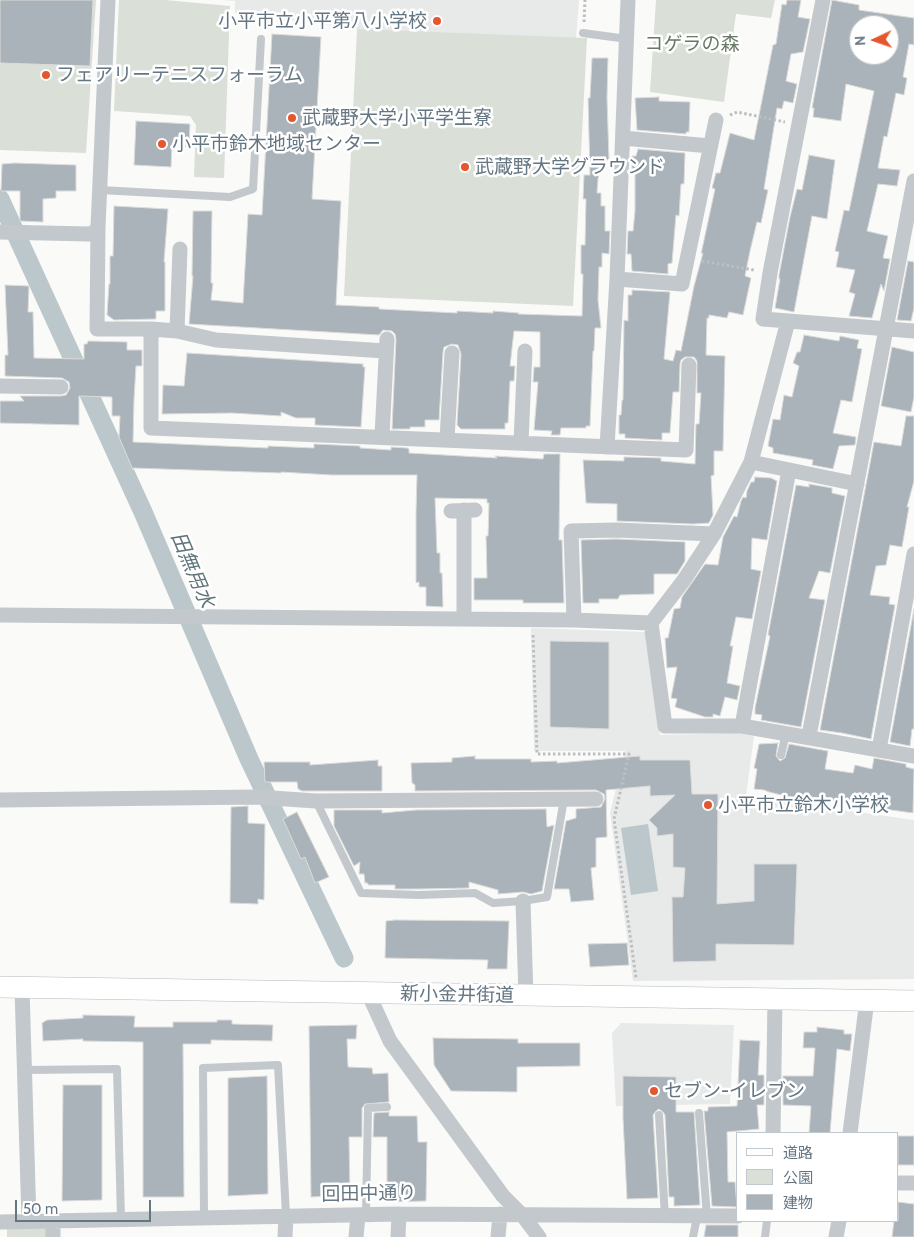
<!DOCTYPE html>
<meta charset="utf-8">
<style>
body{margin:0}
#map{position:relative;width:914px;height:1237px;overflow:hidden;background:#fafaf8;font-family:Cabin,"Noto Sans JP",sans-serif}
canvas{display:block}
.legend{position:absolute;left:736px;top:1132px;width:162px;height:90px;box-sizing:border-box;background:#fff;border:1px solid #c1c8cd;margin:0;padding:6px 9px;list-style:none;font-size:15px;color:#657683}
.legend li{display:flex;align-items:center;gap:10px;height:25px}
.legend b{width:25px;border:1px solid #c1c8cd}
.north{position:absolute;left:849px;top:15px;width:50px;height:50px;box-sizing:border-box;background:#fff;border:1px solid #c1c8cd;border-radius:50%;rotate:267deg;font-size:14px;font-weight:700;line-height:20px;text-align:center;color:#657683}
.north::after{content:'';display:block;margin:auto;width:18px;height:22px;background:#e4572e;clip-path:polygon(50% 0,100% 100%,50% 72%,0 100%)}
.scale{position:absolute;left:15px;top:1200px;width:136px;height:22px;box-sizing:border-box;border:2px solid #657683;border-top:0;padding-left:6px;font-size:15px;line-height:18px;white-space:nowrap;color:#657683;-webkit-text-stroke:4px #fff;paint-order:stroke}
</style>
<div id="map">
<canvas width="914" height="1237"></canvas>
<ul class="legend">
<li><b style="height:6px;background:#fff"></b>道路</li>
<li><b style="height:14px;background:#dadfd7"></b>公園</li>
<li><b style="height:14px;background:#aab3b9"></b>建物</li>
</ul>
<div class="north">N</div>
<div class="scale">50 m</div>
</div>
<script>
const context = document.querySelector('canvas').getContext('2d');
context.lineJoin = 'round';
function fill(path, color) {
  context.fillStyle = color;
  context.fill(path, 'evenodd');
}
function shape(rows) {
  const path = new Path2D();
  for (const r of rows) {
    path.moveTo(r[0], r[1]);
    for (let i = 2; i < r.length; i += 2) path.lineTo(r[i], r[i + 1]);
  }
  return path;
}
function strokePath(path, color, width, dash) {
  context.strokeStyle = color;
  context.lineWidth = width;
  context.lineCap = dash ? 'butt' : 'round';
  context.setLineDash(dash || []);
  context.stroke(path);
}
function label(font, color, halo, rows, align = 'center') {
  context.font = font + ' Cabin,"Noto Sans JP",sans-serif';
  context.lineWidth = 5;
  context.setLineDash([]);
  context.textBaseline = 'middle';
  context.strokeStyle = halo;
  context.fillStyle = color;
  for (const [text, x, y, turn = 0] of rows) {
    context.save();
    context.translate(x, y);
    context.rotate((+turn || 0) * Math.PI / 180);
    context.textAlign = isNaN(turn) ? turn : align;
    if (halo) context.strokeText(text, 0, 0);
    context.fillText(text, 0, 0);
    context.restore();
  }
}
const built = shape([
 [221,0,579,0,576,39,357,29,235,13,235,1],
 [531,628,645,632,660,735,739,733,754,736,746,796,914,820,914,979,633,981,610,813,625,751,534,751],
 [621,1023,734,1025,730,1104,616,1106,612,1033]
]);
const green = shape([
 [0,0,96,0,86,153,0,150],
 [119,0,165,0,230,6,224,178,194,177,196,125,190,116,114,111],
 [656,0,775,0,771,18,736,14,724,102,650,92],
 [357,29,587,38,573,306,344,296],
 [41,1226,46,1229,50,1237,7,1237,7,1228]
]);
const water = shape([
 [648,824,658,891,631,895,621,828]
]);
const canal = shape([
 [0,199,143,512,249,759,344,958]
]);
const building = shape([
 [0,0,93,0,90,66,0,63,0,0],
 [787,0,801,0,798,17,810,19,803,52,791,54,786,81,797,84,793,103,784,101,782,109,777,108,764,189,768,190,761,223,757,222,750,251,745,276,751,278,743,315,729,312,727,318,709,315,709,318,707,318,706,355,725,356,723,451,714,451,714,475,711,476,713,515,709,523,693,524,617,521,617,504,586,503,583,460,624,461,624,457,661,458,661,461,695,464,696,424,699,424,701,393,697,393,697,361,694,357,685,357,681,360,680,364,679,392,673,392,670,433,662,433,662,440,625,438,625,434,619,434,619,415,621,415,622,400,623,400,624,320,628,321,628,295,632,295,632,290,670,292,664,359,673,361,676,350,681,351,694,286,703,253,701,254,715,189,712,188,716,173,720,173,730,133,754,140,773,45,776,44,782,4,786,5,787,0],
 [832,0,859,5,859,10,914,18,914,45,909,44,903,77,907,78,904,95,896,93,887,137,884,136,878,168,900,170,897,186,878,184,867,231,888,236,883,258,890,259,884,291,881,284,872,318,849,316,855,294,849,292,855,270,836,267,839,252,835,251,844,210,849,211,874,91,846,84,841,121,813,117,814,108,812,108,832,0],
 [859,25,889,25,889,55,859,55,859,25],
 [272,34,321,37,312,199,341,201,336,305,379,307,379,309,457,313,457,311,493,313,493,311,519,313,518,314,582,316,583,274,581,274,581,245,585,245,586,199,583,199,584,175,590,175,588,98,590,98,592,58,608,58,607,98,609,160,602,160,598,179,597,193,601,193,601,206,605,206,605,231,610,231,609,254,602,253,602,267,599,267,598,300,601,328,595,328,594,351,593,351,590,426,586,426,586,428,561,428,560,435,551,435,552,431,534,430,538,382,533,382,534,367,540,367,540,332,514,331,510,366,515,366,514,381,510,381,508,423,505,423,505,429,461,429,457,425,461,354,458,345,452,344,444,347,443,352,439,420,425,420,425,427,410,427,410,429,392,429,396,339,395,334,392,331,383,330,379,335,189,324,193,276,192,276,193,211,212,211,211,283,213,283,211,300,243,303,248,214,262,215,272,34],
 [659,97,659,101,690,102,689,132,686,132,686,134,637,130,635,98,659,97],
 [136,121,190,124,189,147,172,146,171,167,134,165,136,121],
 [638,149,685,153,684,184,681,184,679,216,676,215,672,263,668,264,668,274,632,271,631,254,627,254,628,231,633,231,635,211,635,173,632,172,632,156,636,156,638,149],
 [809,155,835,160,827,219,812,216,794,312,775,308,780,279,779,279,779,275,790,217,797,189,802,190,809,155],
 [15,163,76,165,76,191,56,191,56,198,43,199,43,222,20,221,20,191,1,191,2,164,15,163],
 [114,206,168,209,164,262,165,262,165,311,156,311,156,319,114,320,107,315,109,284,110,284,110,256,113,256,114,206],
 [908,261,914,262,914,308,911,321,897,320,908,261],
 [5,285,29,286,28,312,33,312,34,358,84,359,84,344,87,344,88,341,127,342,127,350,142,350,142,366,136,366,134,400,133,442,268,448,268,446,314,448,314,444,360,446,360,448,391,450,391,447,407,448,409,449,409,453,497,458,495,456,543,459,544,454,560,454,559,540,562,540,564,603,523,603,523,600,474,600,474,578,487,578,486,536,488,536,489,503,487,503,487,499,435,498,437,553,440,553,440,573,442,573,443,607,426,606,426,587,419,587,419,582,416,583,416,511,417,475,331,475,281,472,281,473,133,468,133,470,119,437,120,416,112,416,112,397,79,396,79,425,0,423,0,401,24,401,20,396,61,396,66,395,70,388,69,382,62,378,5,376,5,355,8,355,5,285],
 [804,335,839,341,840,336,859,340,857,348,862,349,852,402,841,400,833,433,856,437,855,445,839,446,833,469,812,465,813,460,773,453,773,448,768,446,773,419,780,420,784,395,792,397,799,366,793,363,797,352,800,352,804,335],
 [892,347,914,352,914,397,911,412,881,406,892,347],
 [187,353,363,364,363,367,365,367,361,427,315,425,315,418,296,418,281,412,281,416,232,413,162,414,163,385,184,386,187,353],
 [906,416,914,416,914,481,907,507,909,507,902,547,890,545,886,565,876,566,870,595,890,597,889,604,895,605,871,739,842,733,820,730,874,442,901,446,906,416],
 [755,477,771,478,777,481,767,540,752,538,751,569,761,571,752,619,736,617,730,646,733,646,727,683,740,686,737,700,725,697,720,716,713,714,713,717,705,717,675,707,677,699,671,698,677,667,667,668,665,638,668,638,674,609,680,608,682,597,705,564,718,565,723,537,734,516,737,517,741,501,743,497,746,498,747,491,751,482,754,482,755,477],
 [809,484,832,488,832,493,845,496,830,573,819,571,809,598,825,600,801,727,761,720,762,715,755,714,755,708,770,636,768,635,796,485,809,487,809,484],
 [616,539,685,542,685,561,677,574,654,574,654,594,620,595,618,599,599,599,599,603,583,603,581,540,616,539],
 [914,609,914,729,912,729,910,746,890,742,914,609],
 [550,641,609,642,609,729,550,727,550,641],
 [778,743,776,756,780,761,785,758,789,744,828,751,825,769,853,773,855,765,872,769,874,758,906,764,906,767,914,769,913,813,862,806,862,809,799,794,798,799,769,792,764,790,754,789,757,769,754,768,759,744,778,743],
 [475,756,475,759,531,759,531,762,557,761,557,763,640,756,640,760,690,760,692,794,718,794,717,904,754,901,754,864,797,864,794,945,716,944,716,961,673,962,672,897,683,897,685,868,673,867,673,834,657,836,657,828,649,820,675,795,650,796,650,786,606,790,607,837,596,838,596,867,591,868,594,900,571,902,569,889,554,889,566,821,576,818,576,809,601,807,605,799,604,794,596,790,415,791,415,785,412,783,411,763,452,762,452,758,475,756],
 [378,760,378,766,382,766,382,791,302,791,298,789,297,782,265,782,264,762,310,762,310,765,378,760],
 [248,806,248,823,265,824,264,900,258,899,258,904,230,903,231,807,248,806],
 [546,809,547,827,554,825,542,891,531,894,523,892,498,894,498,890,469,882,469,888,419,889,395,889,395,885,368,885,368,883,365,883,364,874,359,874,360,862,354,866,334,826,334,810,382,810,382,813,416,810,546,809],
 [297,812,329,877,315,883,305,857,301,859,283,819,297,812],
 [395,920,509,921,507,969,487,969,488,960,385,958,386,921,395,920],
 [627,943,629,965,590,967,588,944,627,943],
 [83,1015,135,1016,134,1027,173,1027,173,1022,217,1022,217,1020,232,1020,232,1024,273,1025,272,1041,211,1040,211,1044,183,1044,184,1197,143,1197,143,1042,83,1041,83,1039,43,1041,42,1023,47,1020,83,1018,83,1015],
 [357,1025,356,1039,347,1039,348,1067,372,1068,373,1074,388,1073,389,1102,365,1104,362,1108,362,1137,349,1137,350,1195,311,1197,309,1026,357,1025],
 [817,1027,844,1030,844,1034,852,1034,850,1051,837,1049,830,1133,809,1133,811,1106,783,1105,783,1076,813,1076,815,1048,803,1048,804,1032,817,1032,817,1027],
 [433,1038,518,1039,518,1043,580,1043,580,1066,517,1067,517,1092,451,1091,434,1065,433,1038],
 [740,1040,760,1041,758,1075,764,1075,764,1105,757,1105,759,1129,727,1132,728,1182,735,1182,737,1207,712,1206,704,1111,708,1111,708,1107,737,1106,740,1040],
 [267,1076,268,1194,228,1196,228,1078,267,1076],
 [623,1076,676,1077,676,1112,694,1112,700,1205,674,1206,674,1197,669,1197,665,1115,663,1112,659,1109,656,1111,653,1115,658,1198,627,1199,623,1118,623,1076],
 [63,1085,102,1085,102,1200,62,1201,63,1085],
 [389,1112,389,1116,417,1116,418,1142,427,1142,426,1201,387,1202,387,1137,373,1137,374,1113,389,1112],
 [898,1136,914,1136,914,1165,898,1165,898,1136],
 [898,1202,914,1204,914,1237,892,1237,894,1221,898,1221,898,1202],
 [706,1225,738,1225,738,1237,704,1237,706,1225]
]);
const path = shape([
 [584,22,585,0],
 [730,115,737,112,785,122],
 [702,261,754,270],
 [533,635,537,754,629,754,614,819,636,978]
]);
const service = shape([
 [583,33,627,39],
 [100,190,230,197,253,189,261,39],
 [781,755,786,733],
 [316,801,361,893,419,895,475,893,493,903,523,901,547,897,564,799],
 [24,1070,117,1069,121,1218],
 [699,1113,707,1217],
 [659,1115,665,1217],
 [366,1214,368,1108,387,1107],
 [204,1217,203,1068,278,1065,286,1215],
 [693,1237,697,1217],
 [765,1237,767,1221]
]);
const minor = shape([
 [823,0,770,273,763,319,914,331],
 [623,138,710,146],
 [98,227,97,329,151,329,177,331,216,340,385,351],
 [0,232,88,234,94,233,98,227,108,0],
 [617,279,682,284,716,120],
 [788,321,751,462,714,534,684,580,651,623,665,726,742,726,914,756],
 [151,329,151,428,686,450,689,365],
 [177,331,180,249],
 [0,386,61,387],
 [382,436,387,339],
 [447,439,452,353],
 [521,442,525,351],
 [607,447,617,279,628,0],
 [751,462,857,484],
 [451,511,475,510],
 [0,615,574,620,651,623],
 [464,619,464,510],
 [574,620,571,531,616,530,714,534],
 [742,726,789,470],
 [809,736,914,181],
 [879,750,914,554],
 [0,800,257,797,316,801,596,799],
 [523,901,526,997],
 [22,988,29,1221],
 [368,993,390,1041,503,1196,523,1216,539,1237],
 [773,1133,775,999],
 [850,1133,867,1000],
 [898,1183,914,1183],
 [53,1220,53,1237],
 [0,1222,399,1214,738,1216],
 [285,1237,286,1215],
 [356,1237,358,1215],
 [398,1237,399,1214],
 [498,1237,500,1214],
 [836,1237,839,1221]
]);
const secondary = shape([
 [0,987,914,1001]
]);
const markers = [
 [437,21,5,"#e4572e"],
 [46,75,5,"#e4572e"],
 [292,118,5,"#e4572e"],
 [162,144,5,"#e4572e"],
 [465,167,5,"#e4572e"],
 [708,805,5,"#e4572e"],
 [654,1091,5,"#e4572e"]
];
const poiNames = [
 ["小平市立小平第八小学校",427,21,"right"],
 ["フェアリーテニスフォーラム",56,75],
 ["武蔵野大学小平学生寮",302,118],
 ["小平市鈴木地域センター",172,144],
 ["武蔵野大学グラウンド",475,167],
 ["小平市立鈴木小学校",718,805],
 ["セブン-イレブン",664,1091]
];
const parkNames = [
 ["コゲラの森",692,44]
];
const streetNames = [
 ["新小金井街道",457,995,1],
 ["回田中通り",369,1194,-1]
];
const waterNames = [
 ["田無用水",192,570,67]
];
fill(built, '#e8e9e9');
fill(green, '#dadfd7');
fill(water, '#bbc7cb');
strokePath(canal, '#bbc7cb', 19);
fill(building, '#aab3b9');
strokePath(building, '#dcdcda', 1);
strokePath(secondary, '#b3babf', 22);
strokePath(path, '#bbbfc2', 3, [2.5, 2.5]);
strokePath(service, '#c3c8cc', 8);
strokePath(minor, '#c3c8cc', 15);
strokePath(secondary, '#fff', 21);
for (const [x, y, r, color] of markers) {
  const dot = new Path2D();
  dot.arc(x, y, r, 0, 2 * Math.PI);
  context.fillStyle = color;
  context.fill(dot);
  strokePath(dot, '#fff', 2);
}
label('19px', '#657683', '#fff', poiNames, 'left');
label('19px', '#687a64', '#fff', parkNames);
label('19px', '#657683', '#fff', streetNames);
label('italic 20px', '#60757c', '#fff', waterNames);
</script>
